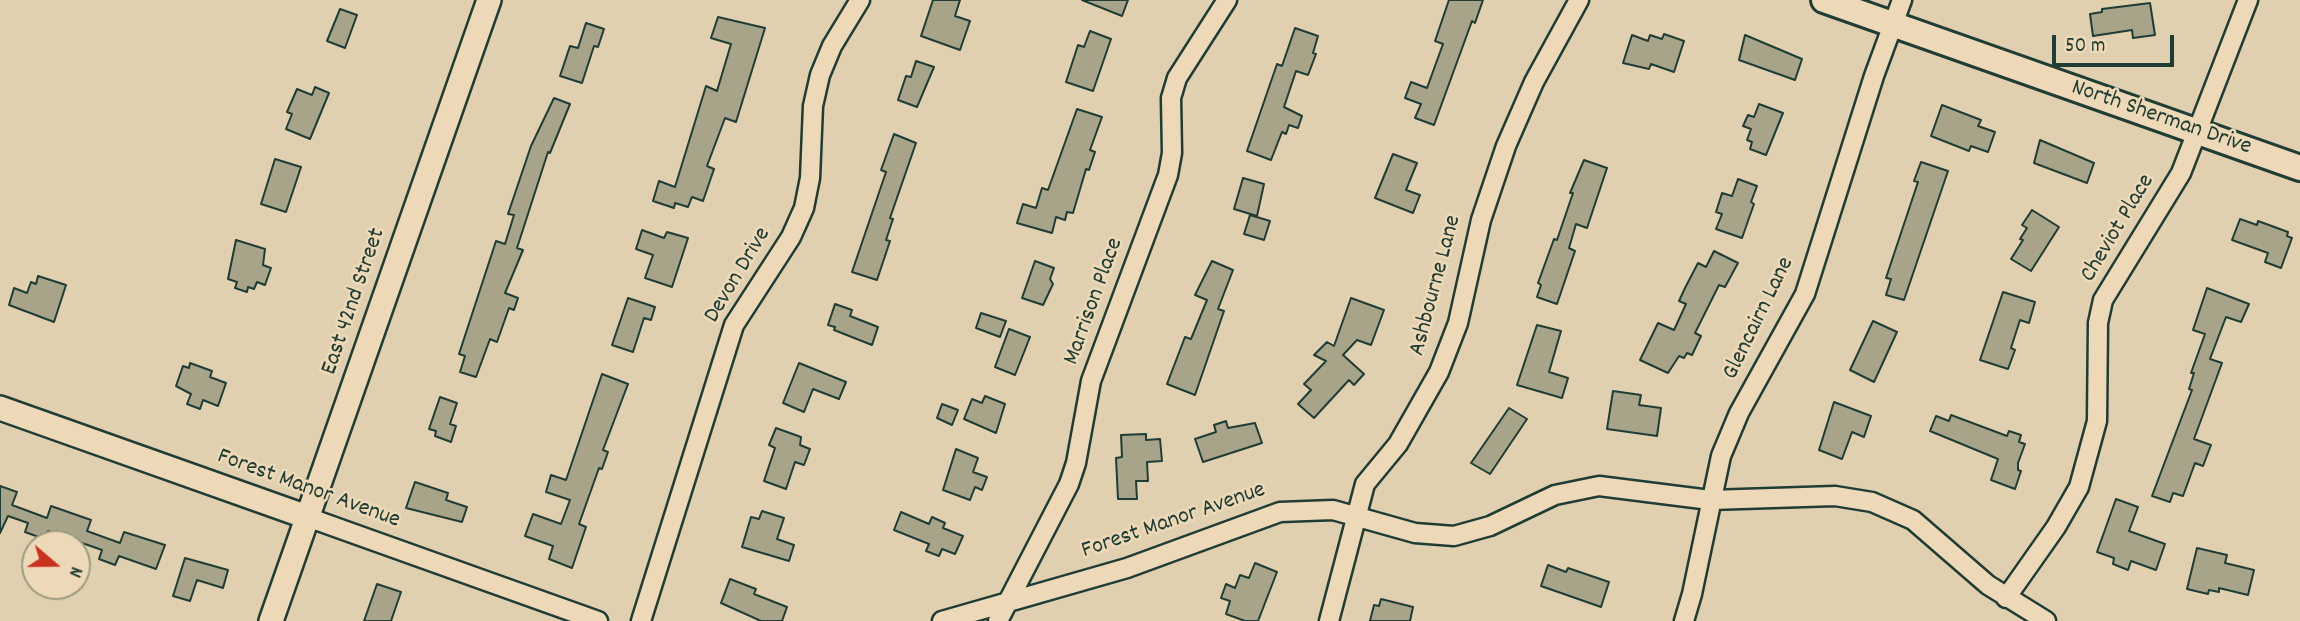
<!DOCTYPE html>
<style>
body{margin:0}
#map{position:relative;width:2300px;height:621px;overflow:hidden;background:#e1d0af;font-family:Dekko,sans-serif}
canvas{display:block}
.north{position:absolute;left:21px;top:530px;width:70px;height:70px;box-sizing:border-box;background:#edd9b7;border:2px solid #9b9b83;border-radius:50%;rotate:110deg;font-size:19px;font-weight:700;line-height:28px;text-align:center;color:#1f3d34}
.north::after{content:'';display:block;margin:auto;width:24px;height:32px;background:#c8321e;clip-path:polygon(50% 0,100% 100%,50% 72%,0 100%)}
.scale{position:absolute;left:2052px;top:35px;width:122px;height:32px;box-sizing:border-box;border:4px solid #1f3d34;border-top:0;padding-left:9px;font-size:21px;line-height:24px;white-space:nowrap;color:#1f3d34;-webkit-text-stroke:5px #edd9b7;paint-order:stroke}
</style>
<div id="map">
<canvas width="2300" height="621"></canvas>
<div class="north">N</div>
<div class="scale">50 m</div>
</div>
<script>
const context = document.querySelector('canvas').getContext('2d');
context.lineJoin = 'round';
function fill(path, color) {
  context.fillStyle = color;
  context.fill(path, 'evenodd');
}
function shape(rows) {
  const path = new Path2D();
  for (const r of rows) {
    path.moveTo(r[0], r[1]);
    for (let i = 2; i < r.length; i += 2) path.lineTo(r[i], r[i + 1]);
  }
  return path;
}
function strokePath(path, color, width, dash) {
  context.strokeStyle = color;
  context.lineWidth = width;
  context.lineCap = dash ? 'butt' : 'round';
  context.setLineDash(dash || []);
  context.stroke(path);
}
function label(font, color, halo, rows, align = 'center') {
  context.font = font + ' Dekko,sans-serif';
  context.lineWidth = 5;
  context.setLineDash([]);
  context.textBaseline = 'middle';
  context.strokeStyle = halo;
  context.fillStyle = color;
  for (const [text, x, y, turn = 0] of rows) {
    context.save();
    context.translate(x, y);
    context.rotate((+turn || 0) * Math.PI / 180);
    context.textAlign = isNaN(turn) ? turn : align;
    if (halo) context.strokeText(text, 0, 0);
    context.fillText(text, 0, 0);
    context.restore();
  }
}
const building = shape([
 [933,0,960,0,955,16,970,21,960,50,921,36,933,0],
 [1082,0,1128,0,1122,16,1082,0],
 [1449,0,1483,0,1475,23,1472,21,1434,125,1415,118,1421,104,1405,98,1411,82,1427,88,1443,44,1435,41,1449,0],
 [2150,3,2155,35,2133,38,2132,30,2093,36,2090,14,2102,12,2102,9,2150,3],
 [340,9,357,15,345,48,327,41,340,9],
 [718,17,765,28,736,122,725,118,707,166,714,169,703,201,692,197,688,207,675,203,674,208,653,201,659,181,675,187,706,86,717,91,731,44,711,38,718,17],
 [586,23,604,29,598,47,594,46,582,83,560,76,570,46,578,48,586,23],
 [1295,28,1318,36,1313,53,1316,54,1308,75,1296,71,1284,107,1302,116,1298,128,1289,125,1286,134,1282,132,1271,160,1247,151,1277,64,1282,66,1295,28],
 [1090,31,1111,39,1093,91,1066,82,1078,45,1084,47,1090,31],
 [1664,34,1684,41,1674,72,1651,64,1649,69,1623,63,1632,35,1648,41,1650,35,1662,39,1664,34],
 [1745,35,1802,59,1795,80,1739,60,1745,35],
 [916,61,934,67,917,107,898,100,906,76,911,77,916,61],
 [315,87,329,93,310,139,286,129,292,114,287,112,297,89,312,95,315,87],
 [554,98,570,104,550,153,548,152,517,248,523,250,505,293,518,298,514,310,509,308,497,342,490,339,476,377,460,372,465,356,459,354,496,241,505,244,514,215,508,214,531,146,554,98],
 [1759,104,1783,113,1766,155,1750,149,1752,142,1747,140,1751,129,1743,126,1748,115,1754,117,1759,104],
 [1942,105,1981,120,1978,126,1995,132,1988,152,1971,146,1969,151,1931,136,1942,105],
 [1077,109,1102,117,1090,150,1095,152,1089,170,1086,169,1073,213,1067,212,1065,220,1056,217,1052,233,1017,223,1023,204,1036,208,1042,188,1048,190,1077,109],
 [894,134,916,143,890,218,893,219,886,240,890,241,877,280,852,272,886,172,881,170,894,134],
 [2040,140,2094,163,2087,183,2034,163,2040,140],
 [1393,154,1417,163,1406,190,1420,195,1413,213,1375,198,1393,154],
 [275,159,301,167,286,212,261,204,275,159],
 [1584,160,1607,168,1587,228,1576,224,1569,248,1575,251,1557,304,1537,297,1541,285,1538,283,1554,239,1557,240,1573,193,1570,193,1584,160],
 [1921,162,1948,171,1904,300,1886,295,1891,279,1886,278,1918,182,1914,181,1921,162],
 [1243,178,1264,184,1257,216,1234,209,1243,178],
 [1738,179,1757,186,1751,202,1754,204,1742,238,1716,229,1722,214,1716,212,1722,193,1732,196,1738,179],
 [2032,210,2059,227,2031,271,2011,259,2023,240,2020,239,2027,228,2022,225,2032,210],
 [1250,215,1270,221,1264,240,1244,234,1250,215],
 [2240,219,2257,225,2258,221,2288,232,2287,236,2292,238,2281,268,2265,262,2268,253,2232,240,2240,219],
 [642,230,664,238,667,232,688,238,672,287,645,278,653,255,636,249,642,230],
 [236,240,265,249,263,265,271,268,265,285,257,282,254,289,248,287,247,292,235,288,237,282,228,279,236,240],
 [1714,251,1738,263,1725,287,1719,285,1695,333,1701,336,1692,355,1687,353,1684,358,1679,356,1668,373,1640,360,1658,323,1674,330,1686,304,1679,301,1685,288,1698,263,1706,267,1714,251],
 [1035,261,1054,268,1050,279,1053,284,1043,305,1022,298,1035,261],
 [1212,261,1233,270,1218,309,1224,311,1195,395,1167,384,1185,337,1191,339,1207,300,1195,295,1212,261],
 [38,276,66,285,54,322,9,305,14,288,27,293,31,282,36,284,38,276],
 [2207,288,2249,304,2241,322,2226,317,2210,359,2222,363,2194,439,2211,445,2203,466,2195,463,2183,496,2173,493,2170,502,2152,496,2192,390,2189,389,2194,373,2191,373,2205,334,2193,330,2207,288],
 [2003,292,2035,302,2029,323,2020,320,2011,348,2015,350,2008,369,1980,360,2003,292],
 [628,298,655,307,651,320,644,318,633,352,612,345,628,298],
 [1351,298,1384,310,1371,345,1357,340,1343,355,1364,374,1354,385,1349,380,1314,418,1298,404,1311,390,1304,384,1326,361,1314,355,1327,342,1334,346,1351,298],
 [835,304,852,310,850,316,878,327,872,345,834,330,835,327,828,325,835,304],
 [981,313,1006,321,1000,337,976,328,981,313],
 [1873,321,1897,332,1874,382,1850,370,1873,321],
 [1537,325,1561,331,1549,372,1568,378,1562,398,1517,385,1537,325],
 [1009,329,1030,337,1015,375,995,367,1009,329],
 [190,363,212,371,210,377,226,383,218,406,203,400,200,409,187,404,191,394,176,386,183,366,189,368,190,363],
 [799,363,846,382,839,399,813,389,804,412,783,403,799,363],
 [602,374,628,384,603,450,608,452,602,469,599,468,579,524,586,527,572,568,549,559,553,546,525,536,533,514,561,524,570,500,546,492,551,475,566,480,602,374],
 [1613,391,1641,395,1639,405,1661,408,1657,436,1607,429,1613,391],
 [985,396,1005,404,996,433,964,419,972,399,982,403,985,396],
 [440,397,457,403,450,424,456,426,451,442,435,436,436,431,429,429,440,397],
 [1834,402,1871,416,1864,437,1852,432,1842,459,1819,450,1834,402],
 [942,404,958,410,952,425,937,418,942,404],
 [1509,408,1527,419,1490,474,1471,463,1509,408],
 [1951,415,2007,436,2009,431,2021,435,2019,442,2025,444,2018,463,2018,470,2021,471,2015,489,1991,480,1998,459,1930,431,1936,416,1949,421,1951,415],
 [1226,421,1228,428,1255,423,1262,443,1203,462,1195,439,1216,432,1214,425,1226,421],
 [776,428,801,437,800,445,810,449,804,465,795,462,786,489,764,481,775,448,769,445,776,428],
 [1146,434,1146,440,1160,439,1162,461,1147,462,1148,481,1136,481,1137,499,1118,499,1116,458,1122,457,1121,435,1146,434],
 [956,449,978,458,973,472,987,477,982,490,975,487,970,500,943,490,956,449],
 [415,482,448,493,446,500,467,507,462,522,406,508,415,482],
 [0,486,17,492,12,505,47,518,51,506,91,520,87,531,120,543,124,532,165,545,156,569,119,556,115,565,99,559,102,550,48,531,44,539,25,532,28,523,8,516,0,533,0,486],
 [2116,499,2138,507,2129,531,2165,544,2156,570,2131,561,2128,570,2113,564,2114,558,2097,552,2116,499],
 [762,511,784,518,777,539,794,545,789,561,742,547,751,517,759,519,762,511],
 [901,512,929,524,932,517,945,523,943,528,963,536,955,554,942,549,939,556,926,551,929,544,894,530,901,512],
 [2197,548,2227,555,2225,563,2254,570,2248,595,2219,588,2219,592,2209,590,2208,594,2187,589,2197,548],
 [185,558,228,570,223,588,197,580,190,601,173,596,185,558],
 [1255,563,1277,572,1258,621,1245,621,1226,614,1230,601,1221,598,1226,584,1235,588,1240,575,1249,578,1255,563],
 [1548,565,1566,572,1568,568,1609,582,1601,607,1541,586,1548,565],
 [730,579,756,589,754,594,787,607,782,621,761,621,721,603,730,579],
 [377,584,401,592,391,621,364,621,377,584],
 [1381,599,1413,607,1410,621,1370,621,1374,605,1379,606,1381,599]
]);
const minor = shape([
 [307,517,598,621],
 [2006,598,2056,527,2079,487,2097,421,2098,323,2103,300,2181,173,2248,0],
 [641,621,734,325,791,237,804,208,810,178,813,106,820,75,832,46,860,0],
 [942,621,1127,568,1280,512,1333,510,1415,533,1454,536,1490,526,1555,495,1599,486,1710,500,1835,496,1872,502,1913,520,1988,585,2046,621],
 [998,621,1069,484,1076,463,1091,381,1168,175,1172,153,1171,98,1177,78,1227,0],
 [1329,621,1365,484,1398,444,1439,372,1458,323,1481,220,1506,146,1534,82,1579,0],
 [1684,621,1692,594,1721,456,1739,413,1805,294,1874,76,1902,0]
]);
const tertiary = shape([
 [0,408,307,517],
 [271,621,489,0]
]);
const secondary = shape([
 [1824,0,2300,168]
]);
const streetNames = [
 ["North Sherman Drive",2161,119,19],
 ["Cheviot Place",2119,229,-59],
 ["Devon Drive",739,276,-59],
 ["Ashbourne Lane",1437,286,-75],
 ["East 42nd Street",355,302,-71],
 ["Marrison Place",1095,302,-70],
 ["Glencairn Lane",1760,319,-64],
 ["Forest Manor Avenue",308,490,20],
 ["Forest Manor Avenue",1174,522,-19]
];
fill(building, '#a7a48a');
strokePath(building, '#1f3d34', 2);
strokePath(minor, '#1f3d34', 23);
strokePath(tertiary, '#1f3d34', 28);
strokePath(secondary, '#1f3d34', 30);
strokePath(minor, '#edd9b7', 18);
strokePath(tertiary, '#edd9b7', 23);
strokePath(secondary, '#edd9b7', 24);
label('24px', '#1f3d34', '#edd9b7', streetNames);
</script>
